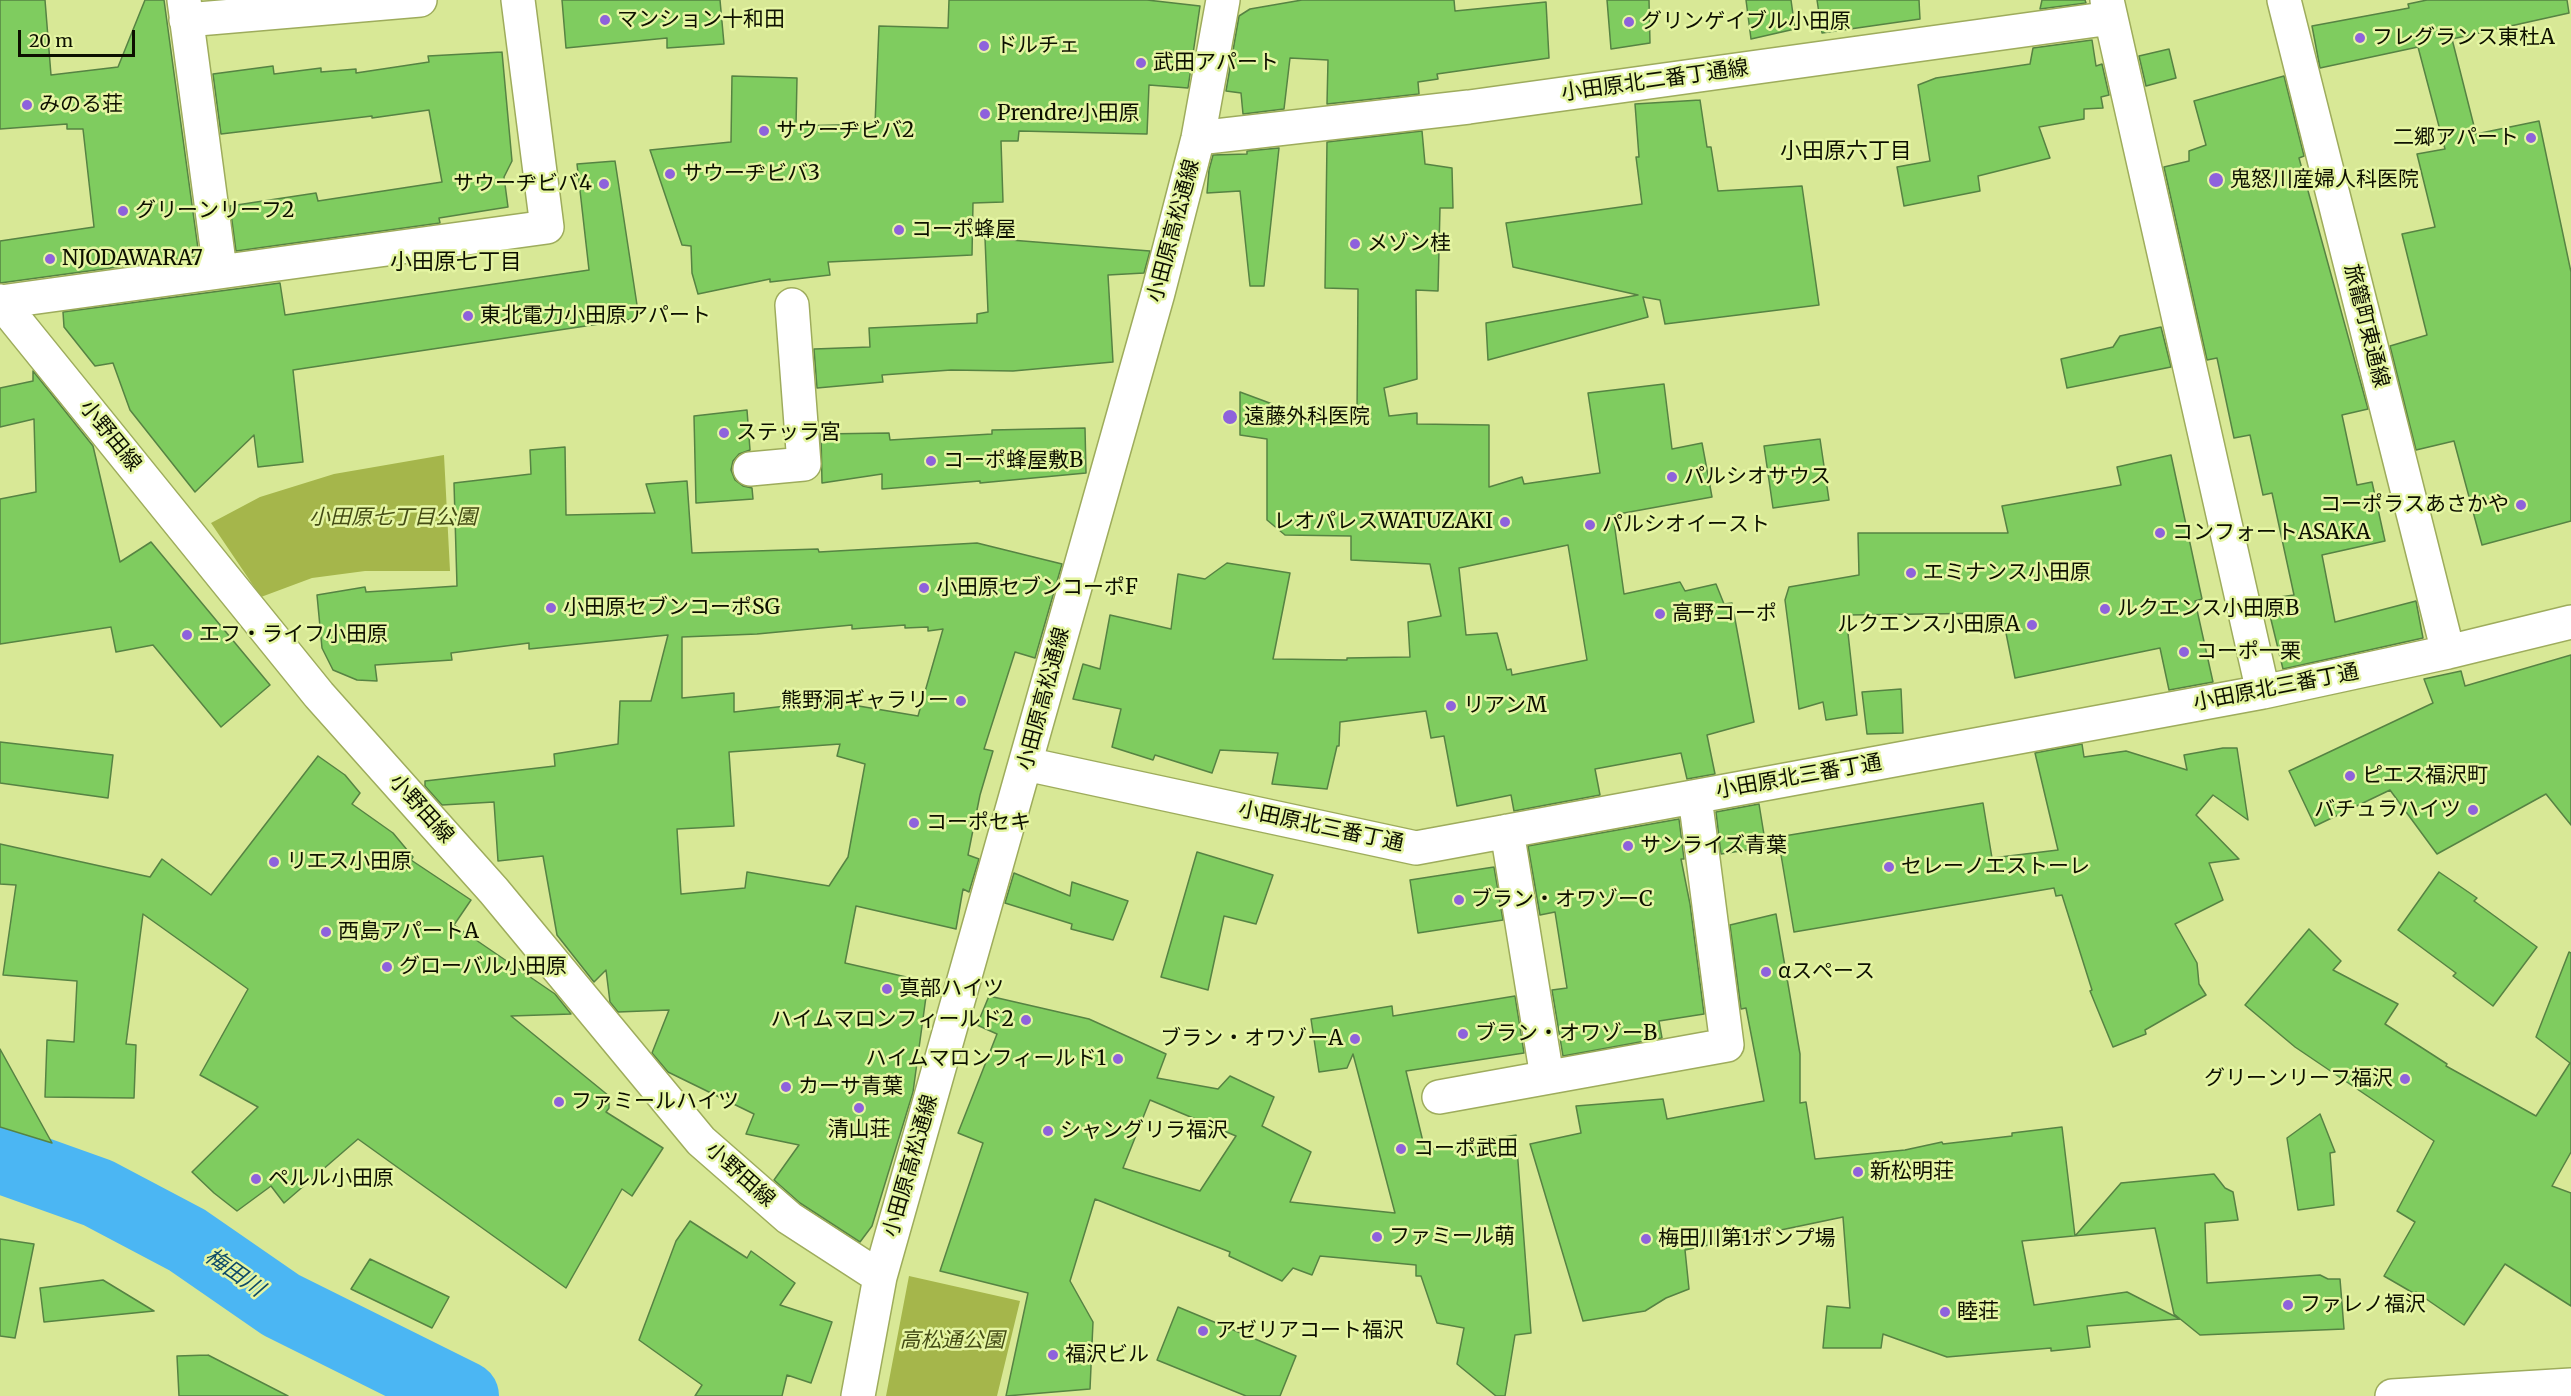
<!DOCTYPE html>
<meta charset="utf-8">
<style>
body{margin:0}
#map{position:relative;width:2571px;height:1396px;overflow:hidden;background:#d8e896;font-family:Merriweather,serif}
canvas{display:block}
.scale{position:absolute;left:18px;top:30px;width:117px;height:27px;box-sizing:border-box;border:3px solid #0d1000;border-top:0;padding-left:8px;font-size:18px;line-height:21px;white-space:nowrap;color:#0d1000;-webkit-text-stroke:4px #e5f5a3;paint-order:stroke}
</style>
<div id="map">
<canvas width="2571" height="1396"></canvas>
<div class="scale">20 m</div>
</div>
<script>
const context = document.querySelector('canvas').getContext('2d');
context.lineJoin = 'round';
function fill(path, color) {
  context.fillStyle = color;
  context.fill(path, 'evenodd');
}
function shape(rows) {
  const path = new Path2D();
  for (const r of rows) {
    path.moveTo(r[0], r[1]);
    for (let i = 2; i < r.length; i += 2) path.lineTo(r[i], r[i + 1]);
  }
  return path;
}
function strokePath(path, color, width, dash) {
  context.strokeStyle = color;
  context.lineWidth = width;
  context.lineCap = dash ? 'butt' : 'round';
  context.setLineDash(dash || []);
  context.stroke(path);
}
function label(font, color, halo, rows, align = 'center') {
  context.font = font + ' Merriweather,"Noto Sans JP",serif';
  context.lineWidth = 5;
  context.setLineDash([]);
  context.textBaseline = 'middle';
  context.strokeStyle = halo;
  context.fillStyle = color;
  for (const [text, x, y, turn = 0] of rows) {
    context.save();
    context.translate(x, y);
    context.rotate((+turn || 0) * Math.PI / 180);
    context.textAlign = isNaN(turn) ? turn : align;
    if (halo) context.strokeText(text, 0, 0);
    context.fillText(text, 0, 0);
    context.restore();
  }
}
const green = shape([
 [444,455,450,571,365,571,312,578,261,597,211,523,260,497,334,474],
 [909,1276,1020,1301,997,1396,886,1396]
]);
const river = shape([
 [0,1158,98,1193,187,1240,281,1305,464,1396]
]);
const building = shape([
 [0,0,45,0,51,75,118,67,145,0,164,0,199,256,0,283,0,241,94,227,83,129,67,129,67,124,0,129,0,0],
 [562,0,720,0,724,44,667,48,667,38,566,48,562,0],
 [949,0,1147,0,1200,6,1188,88,1149,85,1147,134,1019,131,1018,141,1001,141,1003,202,973,203,972,255,828,262,830,275,770,282,770,279,698,294,692,273,691,246,682,245,650,150,731,142,732,76,797,78,796,126,875,124,879,26,948,28,949,0],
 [1302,0,1454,0,1455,11,1546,2,1549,58,1437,74,1438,79,1418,82,1419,94,1327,104,1328,60,1290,58,1284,109,1243,114,1241,93,1226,91,1239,16,1250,9,1302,0],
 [1607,0,1649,0,1650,43,1611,49,1607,0],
 [1746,0,1791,0,1795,29,1751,39,1746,0],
 [1817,0,1919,0,1920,19,1822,33,1817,0],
 [2042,0,2085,0,2086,3,2040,9,2042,0],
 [2427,0,2567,0,2569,13,2452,39,2476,134,2539,121,2571,272,2571,521,2482,545,2454,441,2416,450,2390,346,2427,335,2402,234,2435,227,2417,154,2445,149,2418,47,2320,68,2312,26,2409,8,2408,4,2427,0],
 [2092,40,2096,66,2102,64,2109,95,2101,97,2103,108,2084,109,2084,119,2039,127,2050,158,1978,176,1980,191,1904,206,1897,167,1930,161,1918,85,1936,78,2030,64,2033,48,2092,40],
 [2169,49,2176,78,2146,86,2139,56,2169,49],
 [502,52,512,161,504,177,508,207,439,218,440,223,236,251,230,206,316,193,318,201,442,182,429,110,372,118,372,116,221,134,213,74,273,66,274,74,321,68,321,72,356,69,356,73,429,62,428,56,502,52],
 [2284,76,2304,156,2299,158,2368,409,2342,415,2357,485,2372,482,2385,541,2322,555,2335,622,2416,601,2423,638,2283,669,2266,599,2294,595,2272,493,2263,495,2250,435,2234,438,2217,358,2207,360,2164,167,2189,161,2189,151,2206,145,2194,101,2284,76],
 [1700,100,1707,147,1711,147,1718,191,1802,186,1819,305,1665,324,1660,300,1643,297,1648,317,1488,360,1486,323,1638,295,1513,267,1506,223,1642,204,1636,157,1639,157,1635,104,1700,100],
 [1422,131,1425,164,1452,168,1453,208,1440,208,1438,291,1416,290,1417,379,1384,388,1389,416,1417,413,1417,424,1489,425,1489,487,1522,477,1524,484,1600,473,1588,393,1664,384,1672,449,1702,443,1712,497,1613,515,1624,594,1680,582,1685,591,1716,584,1724,604,1732,603,1754,722,1707,735,1715,774,1687,779,1681,753,1595,769,1600,795,1514,811,1511,795,1457,806,1444,736,1431,738,1426,711,1340,722,1339,746,1337,746,1327,789,1272,784,1278,753,1220,750,1212,773,1155,755,1153,760,1112,747,1121,709,1073,699,1083,664,1100,669,1110,615,1171,629,1178,574,1205,579,1227,563,1290,573,1273,659,1347,660,1347,658,1410,657,1408,622,1441,616,1430,564,1351,560,1351,536,1285,535,1267,520,1267,439,1240,435,1240,392,1275,405,1275,415,1352,421,1352,416,1357,416,1358,289,1325,288,1327,142,1422,131],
 [1568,545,1587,660,1512,675,1511,669,1507,670,1497,633,1466,635,1459,568,1568,545],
 [1279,148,1264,286,1250,286,1240,191,1207,193,1209,170,1213,155,1247,154,1247,151,1279,148],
 [615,161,639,318,293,370,303,462,258,467,254,435,195,492,130,410,113,363,95,366,64,327,63,312,280,283,285,315,589,270,577,164,615,161],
 [985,238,1150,251,1144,273,1108,275,1113,362,1013,371,951,370,882,375,883,382,817,388,814,349,870,347,869,328,977,323,977,314,988,312,985,238],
 [2161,327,2171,367,2067,388,2061,359,2113,347,2120,336,2161,327],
 [33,371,93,446,120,562,151,542,270,685,221,727,153,645,116,652,111,627,0,644,0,499,36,492,34,419,0,427,0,388,33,381,33,371],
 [747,410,750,450,739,454,733,461,731,470,735,480,743,486,752,488,753,499,696,503,694,416,747,410],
 [1085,428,1086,473,980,483,980,481,882,489,882,474,822,483,821,434,889,433,890,440,992,434,992,430,1085,428],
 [1820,439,1829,500,1773,508,1764,446,1820,439],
 [565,447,566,515,655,513,646,484,687,481,692,553,818,549,819,552,977,543,1062,564,1035,658,1015,652,984,749,993,751,980,795,968,855,979,859,969,892,963,889,956,929,856,906,845,963,928,982,913,1092,872,1226,860,1242,800,1203,774,1180,799,1145,746,1134,754,1114,668,1072,652,1053,669,1010,618,1012,610,1002,606,970,594,982,557,935,543,856,498,861,494,802,442,805,425,786,425,781,555,766,554,754,618,744,620,701,651,701,668,635,529,649,529,643,451,653,452,660,375,665,377,681,357,680,333,670,322,648,317,595,365,587,366,592,457,586,454,483,531,474,530,450,565,447],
 [852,625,852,629,905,625,905,628,928,627,928,631,943,629,918,716,829,701,734,712,734,693,682,698,682,637,757,634,852,625],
 [840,744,837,756,865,764,848,857,829,886,747,872,745,888,681,894,677,829,734,826,729,752,840,744],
 [2171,455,2202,599,2195,601,2213,682,2169,690,2160,648,2015,678,2002,613,1846,615,1857,715,1826,720,1823,702,1799,709,1785,600,1789,587,1859,575,1858,533,2008,533,2002,506,2121,485,2117,467,2171,455],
 [2571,655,2571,825,2546,794,2437,854,2390,790,2315,826,2289,771,2433,703,2424,679,2461,671,2465,686,2571,655],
 [1901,689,1903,733,1867,734,1862,692,1901,689],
 [0,742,113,755,108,798,0,783,0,742],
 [2082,744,2084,757,2126,751,2187,770,2184,755,2223,748,2237,748,2248,820,2213,795,2196,815,2239,859,2209,863,2223,900,2175,924,2197,963,2199,984,2206,995,2145,1030,2146,1034,2113,1047,2090,991,2092,990,2062,895,2056,896,2054,888,1794,932,1778,837,1983,803,1992,858,2058,850,2035,753,2082,744],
 [318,756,345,775,360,793,352,804,393,833,413,857,411,860,471,900,454,925,555,994,571,1014,511,1016,609,1096,609,1108,606,1112,663,1148,632,1196,622,1189,566,1288,358,1139,284,1203,271,1186,237,1211,214,1193,192,1172,258,1107,200,1075,248,989,143,914,126,1044,136,1045,134,1098,45,1097,47,1040,74,1042,77,981,3,975,16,885,0,884,0,844,150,877,162,859,211,895,318,756],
 [1759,804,1766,847,1721,854,1716,812,1759,804],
 [1679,819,1684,859,1681,859,1690,904,1704,1014,1659,1021,1662,1038,1563,1056,1552,990,1567,988,1555,912,1540,915,1528,846,1679,819],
 [1197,852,1273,875,1256,924,1224,916,1208,990,1161,977,1197,852],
 [1494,867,1503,920,1418,933,1410,880,1494,867],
 [2439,872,2477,898,2474,901,2537,947,2493,1006,2453,976,2456,973,2398,930,2439,872],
 [1014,873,1070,896,1072,882,1128,901,1113,940,1071,929,1072,924,1005,903,1014,873],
 [1776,914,1800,1054,1800,1103,1806,1102,1815,1159,1905,1150,1942,1142,1943,1144,2012,1136,2012,1133,2062,1127,2075,1236,2121,1183,2214,1174,2225,1188,2233,1192,2238,1220,2205,1223,2207,1283,2320,1275,2328,1279,2340,1279,2344,1329,2200,1335,2174,1314,2155,1228,2022,1241,2034,1305,2127,1292,2180,1319,2087,1326,2090,1347,2051,1351,2051,1348,1947,1357,1883,1334,1881,1348,1823,1348,1827,1306,1850,1308,1843,1217,1685,1250,1689,1289,1666,1298,1645,1311,1583,1321,1530,1144,1581,1133,1576,1106,1663,1099,1667,1119,1764,1101,1746,1008,1741,1009,1730,925,1776,914],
 [2309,929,2341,961,2333,970,2398,1004,2385,1024,2447,1064,2446,1066,2536,1116,2570,1063,2536,1037,2569,952,2571,953,2571,1152,2552,1186,2571,1193,2571,1306,2505,1264,2464,1325,2416,1292,2415,1294,2384,1276,2415,1222,2397,1211,2434,1141,2295,1047,2245,1005,2309,929],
 [989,996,1089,1019,1166,1054,1157,1078,1218,1089,1230,1076,1274,1097,1262,1126,1311,1152,1290,1202,1395,1213,1353,1054,1347,1068,1319,1072,1311,1019,1392,1006,1393,1016,1515,996,1524,1053,1406,1071,1425,1150,1516,1135,1531,1333,1515,1335,1505,1396,1496,1396,1457,1364,1464,1328,1437,1323,1421,1276,1416,1276,1416,1265,1320,1256,1312,1275,1293,1268,1282,1281,1229,1256,1230,1252,1095,1199,1070,1281,1093,1322,1090,1389,1006,1396,1028,1293,940,1271,983,1143,958,1133,997,1034,977,1025,989,996],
 [1150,1100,1236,1136,1200,1191,1123,1168,1150,1100],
 [0,1049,52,1143,0,1127,0,1049],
 [2320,1114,2335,1152,2330,1153,2334,1205,2298,1210,2287,1138,2320,1114],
 [690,1221,747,1258,751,1251,795,1283,780,1305,832,1322,811,1383,787,1375,782,1396,695,1396,702,1385,639,1340,676,1241,690,1221],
 [0,1239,34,1244,15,1338,0,1336,0,1239],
 [370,1259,449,1297,432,1328,351,1289,370,1259],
 [103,1280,154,1311,44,1322,40,1288,103,1280],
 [1178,1307,1296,1356,1280,1396,1246,1396,1157,1360,1178,1307],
 [208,1355,288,1396,179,1396,177,1356,208,1355]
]);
const street = shape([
 [184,0,220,270],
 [2107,0,2263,692],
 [2284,0,2448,652],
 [186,20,420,0],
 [1198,138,1469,107,2111,18],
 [0,301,319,695,494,891,701,1141,789,1218,880,1277],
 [1,302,547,227,518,0],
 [750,469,804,464,792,305],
 [1026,764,1416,848,2263,692,2448,652,2571,622],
 [1507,831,1547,1077],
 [1439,1097,1727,1045,1695,797],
 [858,1396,880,1277,1158,293,1198,138,1223,0]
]);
const secondary = shape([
 [2392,1396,2571,1385]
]);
const markers = [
 [605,20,6,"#8e62dc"],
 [1629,22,6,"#8e62dc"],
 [2360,38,6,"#8e62dc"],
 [984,46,6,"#8e62dc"],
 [1141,63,6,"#8e62dc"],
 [27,105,6,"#8e62dc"],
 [985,114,6,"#8e62dc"],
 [764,131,6,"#8e62dc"],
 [2531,138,6,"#8e62dc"],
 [670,174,6,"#8e62dc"],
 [2216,180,8,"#8e62dc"],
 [604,184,6,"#8e62dc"],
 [123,211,6,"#8e62dc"],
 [899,230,6,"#8e62dc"],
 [1355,244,6,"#8e62dc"],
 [50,259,6,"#8e62dc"],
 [468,316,6,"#8e62dc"],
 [1230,417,8,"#8e62dc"],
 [724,433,6,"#8e62dc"],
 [931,461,6,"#8e62dc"],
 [1672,477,6,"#8e62dc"],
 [2521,505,6,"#8e62dc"],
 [1505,522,6,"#8e62dc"],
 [1590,525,6,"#8e62dc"],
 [2160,533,6,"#8e62dc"],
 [1911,573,6,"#8e62dc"],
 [924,588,6,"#8e62dc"],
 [551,608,6,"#8e62dc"],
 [2105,609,6,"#8e62dc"],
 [1660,614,6,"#8e62dc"],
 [2032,625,6,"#8e62dc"],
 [187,635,6,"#8e62dc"],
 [2184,652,6,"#8e62dc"],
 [961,701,6,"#8e62dc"],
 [1451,706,6,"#8e62dc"],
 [2350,776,6,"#8e62dc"],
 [2473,810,6,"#8e62dc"],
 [914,823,6,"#8e62dc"],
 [1628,846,6,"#8e62dc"],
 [274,862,6,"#8e62dc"],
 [1889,867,6,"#8e62dc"],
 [1459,900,6,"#8e62dc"],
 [326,932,6,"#8e62dc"],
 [387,967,6,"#8e62dc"],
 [1766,972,6,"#8e62dc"],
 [887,989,6,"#8e62dc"],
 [1026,1020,6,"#8e62dc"],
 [1463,1034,6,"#8e62dc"],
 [1355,1039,6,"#8e62dc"],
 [1118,1059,6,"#8e62dc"],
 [2405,1079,6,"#8e62dc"],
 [786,1087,6,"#8e62dc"],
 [559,1102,6,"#8e62dc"],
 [859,1108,6,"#8e62dc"],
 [1048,1131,6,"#8e62dc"],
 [1401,1149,6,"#8e62dc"],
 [1858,1172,6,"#8e62dc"],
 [256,1179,6,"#8e62dc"],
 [1377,1237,6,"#8e62dc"],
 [1646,1239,6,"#8e62dc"],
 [2288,1305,6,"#8e62dc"],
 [1945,1312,6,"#8e62dc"],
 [1203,1331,6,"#8e62dc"],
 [1053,1355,6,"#8e62dc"]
];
const poiNames = [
 ["マンション十和田",617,20],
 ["グリンゲイブル小田原",1641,22],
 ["フレグランス東杜A",2372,38],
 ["ドルチェ",996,46],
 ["武田アパート",1153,63],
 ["みのる荘",39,105],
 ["Prendre小田原",997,114],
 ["サウーヂビバ2",776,131],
 ["二郷アパート",2519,138,"right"],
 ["サウーヂビバ3",682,174],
 ["鬼怒川産婦人科医院",2230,180],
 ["サウーヂビバ4",592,184,"right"],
 ["グリーンリーフ2",135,211],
 ["コーポ蜂屋",911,230],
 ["メゾン桂",1367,244],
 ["NJODAWARA7",62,259],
 ["東北電力小田原アパート",480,316],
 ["遠藤外科医院",1244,417],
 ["ステッラ宮",736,433],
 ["コーポ蜂屋敷B",943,461],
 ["パルシオサウス",1684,477],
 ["コーポラスあさかや",2509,505,"right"],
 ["レオパレスWATUZAKI",1493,522,"right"],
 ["パルシオイースト",1602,525],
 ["コンフォートASAKA",2172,533],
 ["エミナンス小田原",1923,573],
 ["小田原セブンコーポF",936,588],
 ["小田原セブンコーポSG",563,608],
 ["ルクエンス小田原B",2117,609],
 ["高野コーポ",1672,614],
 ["ルクエンス小田原A",2020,625,"right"],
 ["エフ・ライフ小田原",199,635],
 ["コーポ一栗",2196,652],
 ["熊野洞ギャラリー",949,701,"right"],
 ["リアンM",1463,706],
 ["ピエス福沢町",2362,776],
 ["バチュラハイツ",2461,810,"right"],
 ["コーポセキ",926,823],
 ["サンライズ青葉",1640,846],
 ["リエス小田原",286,862],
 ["セレーノエストーレ",1901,867],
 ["ブラン・オワゾーC",1471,900],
 ["西島アパートA",338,932],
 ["グローバル小田原",399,967],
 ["αスペース",1778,972],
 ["真部ハイツ",899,989],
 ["ハイムマロンフィールド2",1014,1020,"right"],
 ["ブラン・オワゾーB",1475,1034],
 ["ブラン・オワゾーA",1343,1039,"right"],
 ["ハイムマロンフィールド1",1106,1059,"right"],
 ["グリーンリーフ福沢",2393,1079,"right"],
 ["カーサ青葉",798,1087],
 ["ファミールハイツ",571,1102],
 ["清山荘",859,1130,"center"],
 ["シャングリラ福沢",1060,1131],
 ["コーポ武田",1413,1149],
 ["新松明荘",1870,1172],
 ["ペルル小田原",268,1179],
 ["ファミール萌",1389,1237],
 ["梅田川第1ポンプ場",1658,1239],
 ["ファレノ福沢",2300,1305],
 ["睦荘",1957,1312],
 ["アゼリアコート福沢",1215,1331],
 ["福沢ビル",1065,1355]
];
const streetNames = [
 ["小田原北二番丁通線",1655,81,-8],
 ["小田原高松通線",1174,231,-75],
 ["旅籠町東通線",2366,326,76],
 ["小野田線",110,436,51],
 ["小田原北三番丁通",2276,688,-11],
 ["小田原高松通線",1044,699,-75],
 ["小田原北三番丁通",1799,777,-10],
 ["小野田線",421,809,48],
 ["小田原北三番丁通",1321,827,12],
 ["小田原高松通線",911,1166,-74],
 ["小野田線",740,1175,42]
];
const parkNames = [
 ["小田原七丁目公園",393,518],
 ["高松通公園",952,1341]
];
const neighbourhoodNames = [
 ["小田原六丁目",1846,152],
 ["小田原七丁目",456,263]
];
const waterNames = [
 ["梅田川",234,1273,35]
];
fill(green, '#a5b64b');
strokePath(river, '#4bb6f3', 70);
fill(building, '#7fcc5f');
strokePath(building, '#568343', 1.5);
strokePath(street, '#9eac5c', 36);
strokePath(secondary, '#9eac5c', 36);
strokePath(street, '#fff', 33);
strokePath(secondary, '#fff', 33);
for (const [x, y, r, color] of markers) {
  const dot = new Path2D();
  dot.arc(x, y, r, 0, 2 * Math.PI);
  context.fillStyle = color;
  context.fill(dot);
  strokePath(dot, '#e5f5a3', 2);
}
label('21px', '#0d1000', '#e5f5a3', poiNames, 'left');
label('21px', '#0d1000', '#e5f5a3', streetNames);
label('italic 21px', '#444c15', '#e5f5a3', parkNames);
label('22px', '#0d1000', '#e5f5a3', neighbourhoodNames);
label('italic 22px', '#0e4a68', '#e5f5a3', waterNames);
</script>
